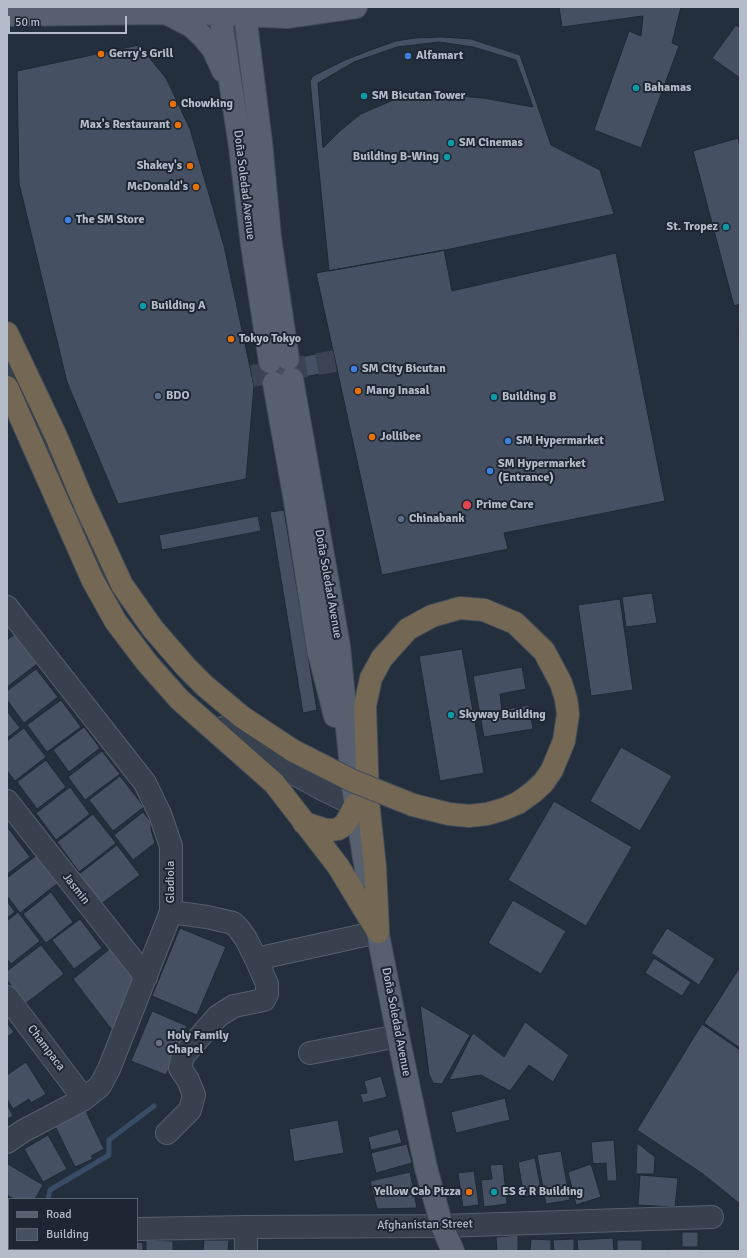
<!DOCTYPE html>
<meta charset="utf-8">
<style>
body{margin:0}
#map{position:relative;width:747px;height:1258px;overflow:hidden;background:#242f3e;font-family:Signika,sans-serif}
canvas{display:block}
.frame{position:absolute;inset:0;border:8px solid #b4bcc9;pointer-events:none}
.legend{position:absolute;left:8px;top:1198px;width:130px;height:52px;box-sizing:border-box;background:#1d2633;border:1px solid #59626f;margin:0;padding:5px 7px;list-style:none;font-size:12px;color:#b4bcc9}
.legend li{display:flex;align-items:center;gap:8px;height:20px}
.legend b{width:20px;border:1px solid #59626f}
.scale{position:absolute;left:8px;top:16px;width:119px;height:18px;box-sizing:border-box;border:2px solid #b4bcc9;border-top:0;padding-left:5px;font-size:12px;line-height:14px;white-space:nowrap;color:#b4bcc9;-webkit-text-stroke:3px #1d2633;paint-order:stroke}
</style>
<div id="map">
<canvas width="747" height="1258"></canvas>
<div class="frame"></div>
<ul class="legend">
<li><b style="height:5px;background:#56606e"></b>Road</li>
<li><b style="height:11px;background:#455162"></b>Building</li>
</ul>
<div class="scale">50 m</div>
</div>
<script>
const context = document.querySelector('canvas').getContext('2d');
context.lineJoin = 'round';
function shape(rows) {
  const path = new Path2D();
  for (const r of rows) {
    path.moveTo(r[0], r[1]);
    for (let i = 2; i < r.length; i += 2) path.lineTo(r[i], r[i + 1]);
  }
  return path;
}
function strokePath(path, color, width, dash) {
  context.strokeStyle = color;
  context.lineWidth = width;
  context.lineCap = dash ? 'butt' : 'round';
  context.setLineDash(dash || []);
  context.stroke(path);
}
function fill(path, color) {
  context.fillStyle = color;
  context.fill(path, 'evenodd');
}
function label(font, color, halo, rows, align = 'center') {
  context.font = font + ' Signika,sans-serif';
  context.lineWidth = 4;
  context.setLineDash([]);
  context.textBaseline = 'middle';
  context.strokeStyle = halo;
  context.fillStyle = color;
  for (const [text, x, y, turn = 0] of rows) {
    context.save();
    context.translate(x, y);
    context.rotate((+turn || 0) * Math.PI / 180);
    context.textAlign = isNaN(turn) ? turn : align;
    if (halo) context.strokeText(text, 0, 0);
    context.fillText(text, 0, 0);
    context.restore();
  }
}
const stream = shape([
 [48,1199,50,1190,109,1155,109,1140,154,1106],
 [33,1251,34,1249]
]);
const building = shape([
 [559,7,681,7,672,43,679,46,641,148,594,130,629,31,641,36,643,16,562,27,559,7],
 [736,25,740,28,740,78,712,58,736,25],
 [442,37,471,39,520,55,551,145,600,170,614,214,441,251,329,271,310,81,313,76,345,60,376,48,396,41,415,38,442,37],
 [439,42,473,47,516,60,533,107,483,98,445,95,421,94,398,98,361,114,341,130,323,148,318,83,354,62,397,47,439,42],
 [139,45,166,78,190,129,224,246,254,386,246,479,118,504,67,382,19,183,17,71,139,45],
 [738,138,740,147,740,304,734,306,693,151,738,138],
 [444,250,452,291,616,253,665,501,504,533,508,549,382,575,316,273,444,250],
 [738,327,740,327,740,347,738,327],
 [333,351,337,371,254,386,250,366,333,351],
 [284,510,317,710,303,713,270,512,284,510],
 [258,516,261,531,162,550,159,535,258,516],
 [652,593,657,623,626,627,622,597,652,593],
 [620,599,633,690,591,696,578,605,620,599],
 [15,634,37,664,7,687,7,640,15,634],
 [462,649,484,773,440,781,419,656,462,649],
 [522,667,526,689,500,694,502,710,529,705,533,729,484,737,473,676,522,667],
 [36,669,58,697,24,723,7,700,7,691,36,669],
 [61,700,81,727,47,752,27,725,61,700],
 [7,711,20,728,7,738,7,711],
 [84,727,100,748,69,772,53,750,84,727],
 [24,728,46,757,15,781,7,771,7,741,24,728],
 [621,747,672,776,640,831,590,801,621,747],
 [102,751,120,774,85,800,68,777,102,751],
 [46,760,66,787,37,809,17,782,46,760],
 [120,776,144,807,113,831,89,800,120,776],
 [70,787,90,814,56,840,36,813,70,787],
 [554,801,632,847,586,926,508,880,554,801],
 [143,812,151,822,151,830,155,843,133,860,114,835,143,812],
 [93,814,116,843,79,872,57,842,93,814],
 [9,829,30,857,7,874,7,831,9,829],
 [117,845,140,875,101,904,79,874,117,845],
 [37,855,58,883,20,913,7,896,7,878,37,855],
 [51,892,73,922,46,943,23,914,51,892],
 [513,900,566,931,541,974,488,943,513,900],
 [7,901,15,912,7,918,7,901],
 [18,912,40,941,11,964,7,959,7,921,18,912],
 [80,919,102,948,74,969,52,940,80,919],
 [180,928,226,947,197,1015,152,996,180,928],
 [667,928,715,959,699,985,651,953,667,928],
 [41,945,64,974,25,1004,7,980,7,971,41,945],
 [112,947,138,985,115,1034,73,979,112,947],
 [654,958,691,982,682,996,645,973,654,958],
 [740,967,740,1048,704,1023,740,967],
 [420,1005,470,1035,442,1084,433,1083,429,1074,420,1005],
 [152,1011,187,1026,166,1075,131,1061,152,1011],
 [525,1022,569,1055,553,1082,529,1065,510,1091,481,1075,449,1080,473,1033,504,1057,525,1022],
 [7,1023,14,1032,7,1037,7,1023],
 [702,1024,740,1050,740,1204,703,1174,637,1130,702,1024],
 [26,1062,46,1094,31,1103,29,1099,13,1109,7,1099,7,1075,26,1062],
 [381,1076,387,1097,363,1103,360,1094,367,1093,364,1081,381,1076],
 [505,1098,510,1120,456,1133,451,1112,505,1098],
 [7,1104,13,1116,7,1119,7,1104],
 [85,1109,104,1149,91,1156,93,1159,75,1167,54,1124,85,1109],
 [338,1120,344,1153,294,1162,289,1129,338,1120],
 [398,1129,402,1143,371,1150,368,1137,398,1129],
 [48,1135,67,1169,43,1182,24,1149,48,1135],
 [614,1140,617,1181,607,1181,606,1163,593,1164,591,1142,614,1140],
 [637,1143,655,1157,654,1174,636,1174,637,1143],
 [407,1144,412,1163,376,1173,371,1153,407,1144],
 [561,1151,570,1200,546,1204,537,1155,561,1151],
 [535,1158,542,1194,524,1197,518,1162,535,1158],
 [8,1164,43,1185,35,1199,14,1199,7,1195,7,1166,8,1164],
 [503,1164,507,1204,484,1207,481,1180,492,1179,490,1165,503,1164],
 [591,1164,601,1197,576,1205,568,1172,591,1164],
 [474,1171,479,1205,463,1207,458,1173,474,1171],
 [410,1172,417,1208,377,1209,370,1181,410,1172],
 [640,1175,678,1178,675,1207,638,1205,640,1175],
 [682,1232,698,1232,698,1247,682,1247,682,1232],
 [518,1235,518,1251,497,1251,496,1237,518,1235],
 [613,1238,614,1251,578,1251,577,1240,613,1238],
 [531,1239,551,1240,551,1251,530,1251,531,1239],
 [574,1239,574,1251,554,1251,553,1240,574,1239],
 [146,1240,173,1241,173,1251,146,1251,146,1240],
 [204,1240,229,1240,228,1251,203,1251,204,1240],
 [617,1240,642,1240,642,1251,617,1251,617,1240],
 [137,1242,143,1243,143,1251,116,1251,116,1249,137,1249,137,1242],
 [7,1244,9,1244,9,1249,21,1249,21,1251,7,1251,7,1244],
 [37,1249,70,1249,70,1251,37,1251,37,1249],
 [88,1249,115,1249,114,1251,88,1251,88,1249],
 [670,1249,700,1249,700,1251,670,1251,670,1249]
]);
const minorTunnel = shape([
 [252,376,335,361]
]);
const minor = shape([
 [13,367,68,498],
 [85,538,116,589],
 [7,607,145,783,160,814,171,846,171,912,109,1069,100,1086,84,1099,23,1131,7,1142],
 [223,728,275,763,324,790,355,805,368,801],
 [7,801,146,977],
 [256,959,378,932],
 [7,997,84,1099],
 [310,1053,357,1044,398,1036],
 [167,1133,190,1110,194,1095,188,1080,180,1068,183,1056,218,1016,234,1006,264,1000,267,994,267,984,256,959,246,939,239,929,233,923,207,917,171,912],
 [246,1227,246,1251],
 [137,1229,246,1227,442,1226,712,1217]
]);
const major = shape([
 [219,7,240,147,252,245,270,362],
 [244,7,261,142,270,237,288,359],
 [168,14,191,26,203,37,213,49,223,71],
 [7,15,165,13,220,14,287,17,356,7],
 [292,379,339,646,353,789,367,876],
 [274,383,295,501,318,649,335,716],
 [374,914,398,1036,426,1168,442,1226,453,1251]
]);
const highway = shape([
 [7,333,56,436,81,496,122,585,153,629,186,667,205,686,242,717,292,750],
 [7,387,93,581,116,622,148,664,180,700,274,783,338,866,378,932],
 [304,823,326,830,332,830,338,829,343,826,347,821,355,805],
 [378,931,375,867,368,801,365,706,371,678,382,658,408,629,432,616,460,608,484,610]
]);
const highwayBridge = shape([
 [292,750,353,781,413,805,449,814,469,816,487,814,504,809,518,803,532,793,543,783,552,770,564,741,568,714,566,699,561,683,544,651,515,623,484,610]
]);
const markers = [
 [101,54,4,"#e8710a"],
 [408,56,4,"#3f7fe0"],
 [636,88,4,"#0f9aa8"],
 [364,96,4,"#0f9aa8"],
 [173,104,4,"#e8710a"],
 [178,125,4,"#e8710a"],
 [451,143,4,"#0f9aa8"],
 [447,157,4,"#0f9aa8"],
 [190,166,4,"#e8710a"],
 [196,187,4,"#e8710a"],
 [68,220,4,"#3f7fe0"],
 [726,227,4,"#0f9aa8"],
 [143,306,4,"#0f9aa8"],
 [231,339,4,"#e8710a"],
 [354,369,4,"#3f7fe0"],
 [358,391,4,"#e8710a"],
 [158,396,4,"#5c6f8a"],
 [494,397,4,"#0f9aa8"],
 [372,437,4,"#e8710a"],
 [508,441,4,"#3f7fe0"],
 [490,471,4,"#3f7fe0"],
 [467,505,5,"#e0444e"],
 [401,519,4,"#5c6f8a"],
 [451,715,4,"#0f9aa8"],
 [159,1043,4,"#6b7280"],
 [469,1192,4,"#e8710a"],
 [494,1192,4,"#0f9aa8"]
];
const poiNames = [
 ["Gerry's Grill",109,54],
 ["Alfamart",416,56],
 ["Bahamas",644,88],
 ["SM Bicutan Tower",372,96],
 ["Chowking",181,104],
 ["Max's Restaurant",170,125,"right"],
 ["SM Cinemas",459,143],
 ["Building B-Wing",439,157,"right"],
 ["Shakey's",182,166,"right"],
 ["McDonald's",188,187,"right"],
 ["The SM Store",76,220],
 ["St. Tropez",718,227,"right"],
 ["Building A",151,306],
 ["Tokyo Tokyo",239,339],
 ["SM City Bicutan",362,369],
 ["Mang Inasal",366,391],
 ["BDO",166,396],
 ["Building B",502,397],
 ["Jollibee",380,437],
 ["SM Hypermarket",516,441],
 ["SM Hypermarket",498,464],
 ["(Entrance)",498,478],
 ["Prime Care",476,505],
 ["Chinabank",409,519],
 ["Skyway Building",459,715],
 ["Holy Family",167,1036],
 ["Chapel",167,1050],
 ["Yellow Cab Pizza",461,1192,"right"],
 ["ES & R Building",502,1192]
];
const streetNames = [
 ["Doña Soledad Avenue",244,185,83],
 ["Doña Soledad Avenue",328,584,80],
 ["Gladiola",171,882,-90],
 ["Jasmin",76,889,52],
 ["Doña Soledad Avenue",396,1022,79],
 ["Champaca",46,1048,53],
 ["Afghanistan Street",425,1225,-1]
];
strokePath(stream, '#394c67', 5);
fill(building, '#455162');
strokePath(building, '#1f2835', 1);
strokePath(minorTunnel, '#3a4453', 22, [22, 11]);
strokePath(minor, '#565f6c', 24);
strokePath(major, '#414a57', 24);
strokePath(highway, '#434c59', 24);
strokePath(minor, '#38414e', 22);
strokePath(major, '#56606e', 22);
strokePath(highway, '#746855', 22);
strokePath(highwayBridge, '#434c59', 24, []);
strokePath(highwayBridge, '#746855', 22);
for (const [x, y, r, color] of markers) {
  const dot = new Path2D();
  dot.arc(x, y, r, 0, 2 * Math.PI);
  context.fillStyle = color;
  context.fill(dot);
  strokePath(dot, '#1d2633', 1.5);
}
label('bold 12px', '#b4bcc9', '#1d2633', poiNames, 'left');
label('12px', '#b4bcc9', '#1d2633', streetNames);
</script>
